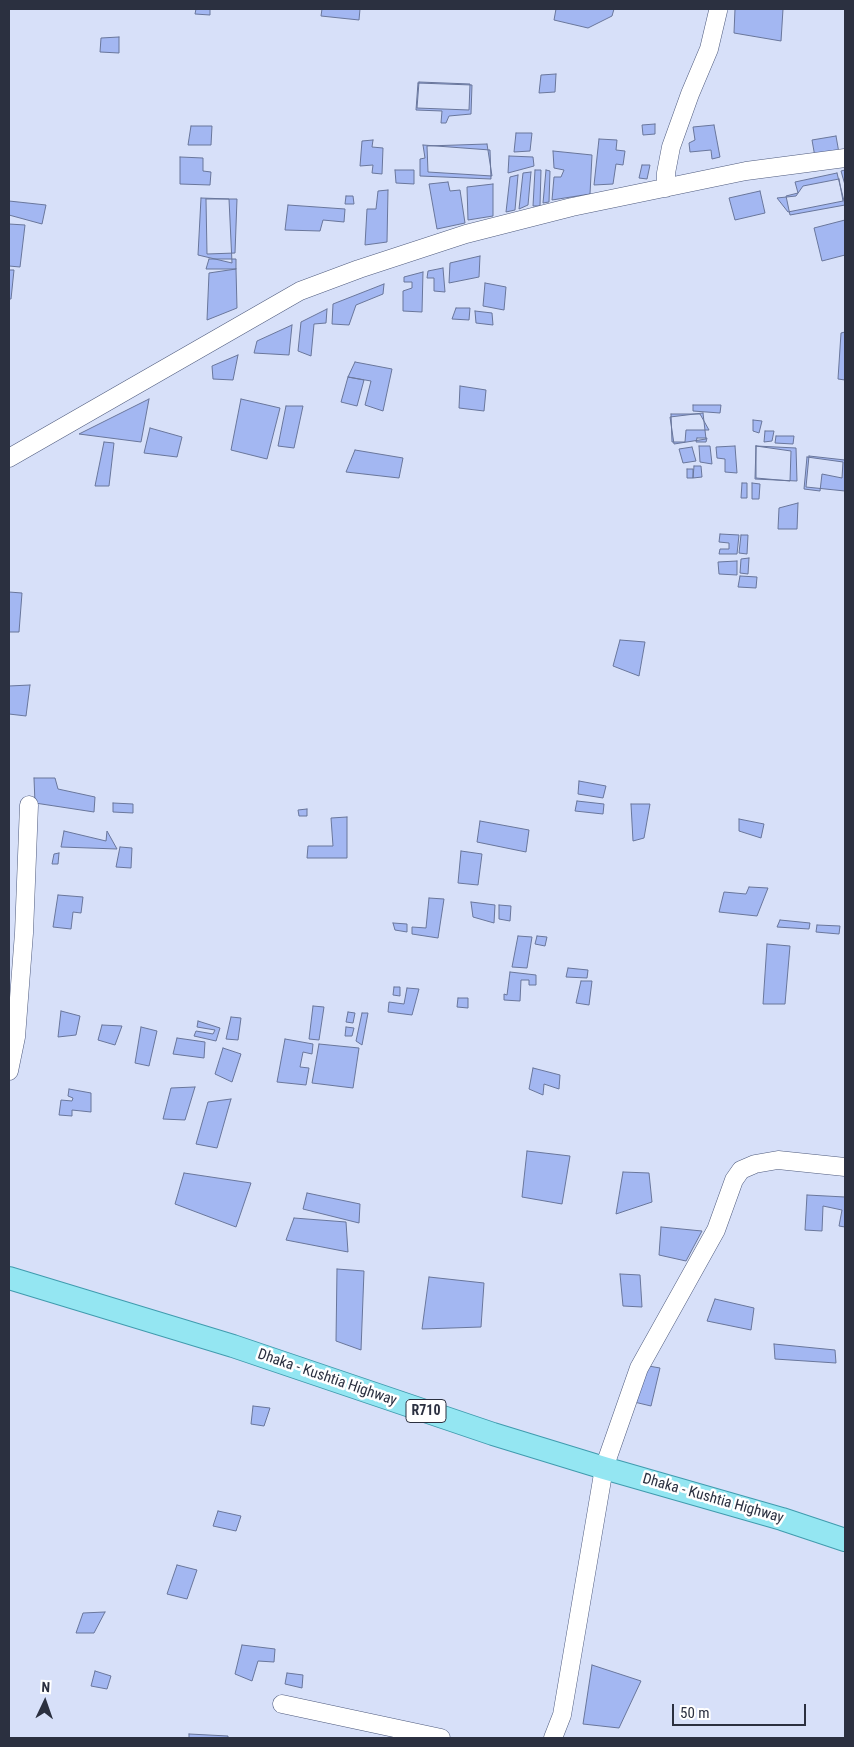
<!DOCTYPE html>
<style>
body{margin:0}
#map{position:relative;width:854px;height:1747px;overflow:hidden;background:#d7e0f9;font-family:"Roboto Condensed",sans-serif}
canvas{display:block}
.frame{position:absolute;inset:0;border:10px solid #2b3040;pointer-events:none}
.north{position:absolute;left:20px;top:1677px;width:50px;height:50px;-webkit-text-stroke:4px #fff;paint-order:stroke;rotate:3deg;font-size:14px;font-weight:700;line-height:20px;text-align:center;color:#2b3040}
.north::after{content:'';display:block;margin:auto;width:18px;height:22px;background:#2b3040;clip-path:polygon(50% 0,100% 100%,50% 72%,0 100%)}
.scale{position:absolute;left:672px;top:1704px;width:134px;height:22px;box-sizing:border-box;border:2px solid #2b3040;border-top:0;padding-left:6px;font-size:15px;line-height:18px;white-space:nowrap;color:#2b3040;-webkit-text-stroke:4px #fff;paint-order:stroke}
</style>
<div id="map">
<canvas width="854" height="1747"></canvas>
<div class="frame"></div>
<div class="north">N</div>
<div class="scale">50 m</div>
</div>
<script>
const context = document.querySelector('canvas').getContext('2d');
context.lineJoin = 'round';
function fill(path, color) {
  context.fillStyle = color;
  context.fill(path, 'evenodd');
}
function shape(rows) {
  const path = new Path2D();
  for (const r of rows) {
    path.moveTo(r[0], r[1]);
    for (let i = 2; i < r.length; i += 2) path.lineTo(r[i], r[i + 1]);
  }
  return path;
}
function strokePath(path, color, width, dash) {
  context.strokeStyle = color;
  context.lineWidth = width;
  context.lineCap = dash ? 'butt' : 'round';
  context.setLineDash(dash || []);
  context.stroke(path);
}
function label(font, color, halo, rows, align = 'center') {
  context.font = font + ' "Roboto Condensed",sans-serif';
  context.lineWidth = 5;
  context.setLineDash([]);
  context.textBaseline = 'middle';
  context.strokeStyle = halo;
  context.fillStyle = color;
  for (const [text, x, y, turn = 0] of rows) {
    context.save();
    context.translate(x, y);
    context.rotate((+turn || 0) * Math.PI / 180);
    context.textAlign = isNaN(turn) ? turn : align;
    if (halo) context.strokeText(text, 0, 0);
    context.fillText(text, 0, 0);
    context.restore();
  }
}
const building = shape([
 [196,9,210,9,210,15,195,14,196,9],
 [322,9,360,9,359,20,321,16,322,9],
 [556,9,614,9,612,16,588,28,554,20,556,9],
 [735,9,783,9,781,41,734,33,735,9],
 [119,37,119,53,100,52,101,38,119,37],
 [556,74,555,92,539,93,541,75,556,74],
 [419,82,470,84,469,110,417,108,419,82],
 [418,83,472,85,471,114,449,116,446,123,441,123,442,111,416,110,418,83],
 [655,124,655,134,643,135,642,125,655,124],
 [714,125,720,157,712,159,711,150,690,152,689,143,695,140,693,127,714,125],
 [191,126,212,126,211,145,188,145,191,126],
 [516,133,532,133,530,151,514,152,516,133],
 [836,136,839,153,815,157,812,140,836,136],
 [599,139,617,140,616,150,625,151,623,165,616,164,613,184,594,185,599,139],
 [373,140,372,147,383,148,382,174,372,173,373,165,360,166,362,141,373,140],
 [487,144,492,176,428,172,427,146,487,144],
 [423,145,490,150,491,179,420,176,420,159,425,158,423,145],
 [553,151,592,155,590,194,552,200,554,177,561,177,564,170,554,168,553,151],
 [509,156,533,157,534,166,508,173,509,156],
 [180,157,203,158,203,171,211,172,210,185,180,184,180,157],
 [642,165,650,165,647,179,639,178,642,165],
 [395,170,414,170,414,184,396,183,395,170],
 [535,170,541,170,540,206,533,206,535,170],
 [546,170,550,171,549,202,543,203,546,170],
 [845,170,845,185,841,171,845,170],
 [531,172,528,205,519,209,523,173,531,172],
 [837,173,845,205,790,215,786,196,798,193,795,182,837,173],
 [518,175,515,210,506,212,510,177,518,175],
 [839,179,843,201,788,212,777,198,796,196,803,186,839,179],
 [448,182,450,191,460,190,465,223,437,229,429,184,448,182],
 [493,184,493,216,468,220,467,187,493,184],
 [388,190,387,242,365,245,367,209,376,209,378,191,388,190],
 [760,191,765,213,735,220,729,198,760,191],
 [346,196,353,196,354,204,345,204,346,196],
 [201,198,229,199,232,263,198,255,201,198],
 [206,199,237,199,235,253,207,254,206,199],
 [9,201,46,205,42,224,9,215,9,201],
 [288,205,345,209,344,222,323,220,320,231,285,230,288,205],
 [845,220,845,255,822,261,814,228,845,220],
 [9,224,25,225,20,267,9,266,9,224],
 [480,256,479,277,449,283,450,263,480,256],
 [209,259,236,259,236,269,206,269,209,259],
 [443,268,445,292,434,291,434,278,427,278,428,271,443,268],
 [236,269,237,308,207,320,209,273,236,269],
 [9,270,14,270,11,299,9,299,9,270],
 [423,272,422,312,403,311,403,291,412,288,412,282,404,282,404,277,423,272],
 [485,283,506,287,504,310,483,306,485,283],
 [384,284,383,294,356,305,349,325,332,324,333,304,384,284],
 [456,308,470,308,469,320,452,319,456,308],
 [327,309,326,323,314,324,311,356,298,351,301,322,327,309],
 [475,311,492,313,493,325,476,323,475,311],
 [292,325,289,355,254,353,257,341,292,325],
 [845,332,845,380,838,379,841,333,845,332],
 [238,355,233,380,213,379,212,366,238,355],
 [355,362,392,369,383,411,365,405,371,381,348,377,355,362],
 [348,377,364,380,357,406,341,402,348,377],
 [460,386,486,390,484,411,459,408,460,386],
 [149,399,141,442,79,434,149,399],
 [241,399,280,408,267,459,231,450,241,399],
 [693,405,721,405,720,413,693,411,693,405],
 [286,406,303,406,294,448,278,446,286,406],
 [703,413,706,439,674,444,670,417,703,413],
 [671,414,700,414,709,430,686,430,685,442,672,442,671,414],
 [753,420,762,421,759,433,753,431,753,420],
 [150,428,182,437,177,457,144,453,150,428],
 [765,431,774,431,772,441,764,442,765,431],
 [776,436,794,436,793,444,775,443,776,436],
 [697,438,707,438,706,442,696,442,697,438],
 [104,442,114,443,109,486,95,486,104,442],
 [699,446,710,446,712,464,700,462,699,446],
 [735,446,737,473,725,472,725,459,717,458,716,447,735,446],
 [756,446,791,451,790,481,756,478,756,446],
 [756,446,796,448,797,481,755,479,756,446],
 [692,447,696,461,683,463,679,449,692,447],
 [355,450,403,458,399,478,346,472,355,450],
 [809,456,845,460,845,491,806,487,809,456],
 [807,457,843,462,842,478,822,474,820,491,804,489,807,457],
 [694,466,701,466,702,477,693,478,694,466],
 [687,469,693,469,693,478,687,478,687,469],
 [742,483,747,483,747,498,741,498,742,483],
 [752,483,760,484,759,499,752,499,752,483],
 [798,503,797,529,778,529,779,508,798,503],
 [720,534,739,535,737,554,719,554,720,549,729,549,729,543,719,542,720,534],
 [741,535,748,535,747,554,739,553,741,535],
 [749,558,748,574,740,573,741,559,749,558],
 [737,561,737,575,719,574,718,562,737,561],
 [740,576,757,577,756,588,738,587,740,576],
 [9,592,22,593,19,632,9,632,9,592],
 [620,640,645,642,639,676,613,666,620,640],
 [30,685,26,716,9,714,9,686,30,685],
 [34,778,55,778,58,789,95,797,94,812,35,803,34,778],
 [579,781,606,786,603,798,578,794,579,781],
 [577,801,604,804,603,814,575,811,577,801],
 [113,803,133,804,133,813,113,812,113,803],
 [631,804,650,804,644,838,633,841,631,804],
 [307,809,307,816,299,816,298,810,307,809],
 [347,817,347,858,307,858,308,846,333,846,331,818,347,817],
 [739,819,764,824,761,838,739,831,739,819],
 [480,821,529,830,526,852,477,842,480,821],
 [64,831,106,841,107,831,117,849,61,847,64,831],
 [120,847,132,848,131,868,116,867,120,847],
 [461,851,482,854,478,885,458,883,461,851],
 [59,853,58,864,52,864,54,854,59,853],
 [749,887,768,888,757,916,719,912,724,892,746,894,749,887],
 [58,895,83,897,81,913,73,912,71,929,53,927,58,895],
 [429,898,444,899,438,938,412,934,412,927,426,928,429,898],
 [471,902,495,905,494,923,473,917,471,902],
 [499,905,511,906,510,921,499,919,499,905],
 [780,920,810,923,809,929,777,927,780,920],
 [393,923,407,924,407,932,395,930,393,923],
 [817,925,840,926,839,934,816,932,817,925],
 [518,936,532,937,527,968,512,967,518,936],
 [537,936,547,937,545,946,535,944,537,936],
 [767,944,790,946,785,1004,763,1004,767,944],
 [568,968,588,970,587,978,566,977,568,968],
 [510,972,536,975,536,985,529,985,529,980,521,980,520,1001,504,1000,504,994,507,995,510,972],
 [581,981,592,981,589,1005,576,1003,581,981],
 [394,987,400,987,400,996,393,995,394,987],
 [407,988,419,989,412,1015,388,1012,389,1002,404,1004,407,988],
 [458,998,468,998,468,1008,457,1007,458,998],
 [313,1006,324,1007,319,1040,309,1039,313,1006],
 [61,1011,80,1016,76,1035,58,1037,61,1011],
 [348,1012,355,1013,353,1023,346,1022,348,1012],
 [362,1013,368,1013,362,1045,356,1041,362,1013],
 [231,1017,241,1018,238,1040,226,1039,231,1017],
 [198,1021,220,1028,216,1041,194,1036,196,1031,213,1034,215,1030,197,1027,198,1021],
 [102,1025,122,1026,115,1045,98,1040,102,1025],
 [141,1027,157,1031,149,1066,135,1063,141,1027],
 [346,1027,354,1028,352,1036,345,1036,346,1027],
 [177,1038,205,1042,204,1058,173,1054,177,1038],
 [285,1039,313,1044,312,1054,303,1052,300,1067,309,1068,306,1085,277,1082,285,1039],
 [319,1044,359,1048,353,1088,312,1083,319,1044],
 [223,1048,241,1054,232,1082,215,1074,223,1048],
 [533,1068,560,1075,559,1089,544,1084,543,1095,529,1089,533,1068],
 [195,1087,185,1120,163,1119,171,1088,195,1087],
 [69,1089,91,1093,91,1112,72,1110,72,1116,59,1115,61,1100,72,1101,73,1098,68,1096,69,1089],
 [231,1099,217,1148,196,1144,208,1102,231,1099],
 [527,1151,570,1156,562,1204,522,1197,527,1151],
 [623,1172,649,1173,652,1202,616,1214,623,1172],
 [184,1173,251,1183,236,1227,175,1204,184,1173],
 [307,1193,360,1204,359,1223,303,1209,307,1193],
 [807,1195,845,1197,845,1227,839,1226,842,1210,823,1206,822,1231,805,1230,807,1195],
 [294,1218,346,1222,348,1252,286,1240,294,1218],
 [661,1227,702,1231,686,1261,659,1255,661,1227],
 [337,1269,364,1271,361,1350,336,1341,337,1269],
 [620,1274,640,1275,642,1307,623,1306,620,1274],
 [429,1277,484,1283,481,1327,422,1329,429,1277],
 [715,1299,754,1308,751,1330,707,1321,715,1299],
 [774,1344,835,1350,836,1363,775,1359,774,1344],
 [643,1365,660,1368,651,1406,630,1401,643,1365],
 [253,1406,270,1408,264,1426,251,1424,253,1406],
 [218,1511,241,1516,236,1531,213,1526,218,1511],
 [177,1565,197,1570,187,1599,167,1594,177,1565],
 [105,1612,94,1633,76,1633,83,1613,105,1612],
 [242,1645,275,1649,274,1662,258,1661,252,1681,235,1674,242,1645],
 [592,1665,641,1681,619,1728,583,1724,592,1665],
 [95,1671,111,1676,107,1689,91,1686,95,1671],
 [287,1673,303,1675,302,1688,285,1684,287,1673],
 [189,1734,228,1736,228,1738,189,1738,189,1734]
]);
const minor = shape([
 [666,188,666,173,671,147,690,94,709,49,718,11],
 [9,458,300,291,359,269,466,234,572,207,746,171,845,158],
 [9,1071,16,1037,24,933,29,805],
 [282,1704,441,1738],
 [553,1738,562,1715,604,1468,639,1368,716,1230,734,1180,741,1170,755,1164,778,1160,845,1167]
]);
const major = shape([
 [9,1278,233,1346,493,1434,604,1468,782,1519,845,1540]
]);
const shields = [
 [426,1411,40]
];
const shieldNames = [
 ["R710",426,1411]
];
const streetNames = [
 ["Dhaka - Kushtia Highway",327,1378,19],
 ["Dhaka - Kushtia Highway",713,1499,16]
];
fill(building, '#a3b7f2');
strokePath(building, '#69769b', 1);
strokePath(minor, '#4f5b7e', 19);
strokePath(major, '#409bae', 24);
strokePath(minor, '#fff', 18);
strokePath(major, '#94e6f2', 22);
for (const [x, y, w] of shields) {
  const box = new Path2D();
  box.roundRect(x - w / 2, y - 11.5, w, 23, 4);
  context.fillStyle = '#fff';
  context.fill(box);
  strokePath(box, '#2b3040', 1);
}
label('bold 14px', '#2b3040', null, shieldNames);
label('15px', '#2b3040', '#fff', streetNames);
</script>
